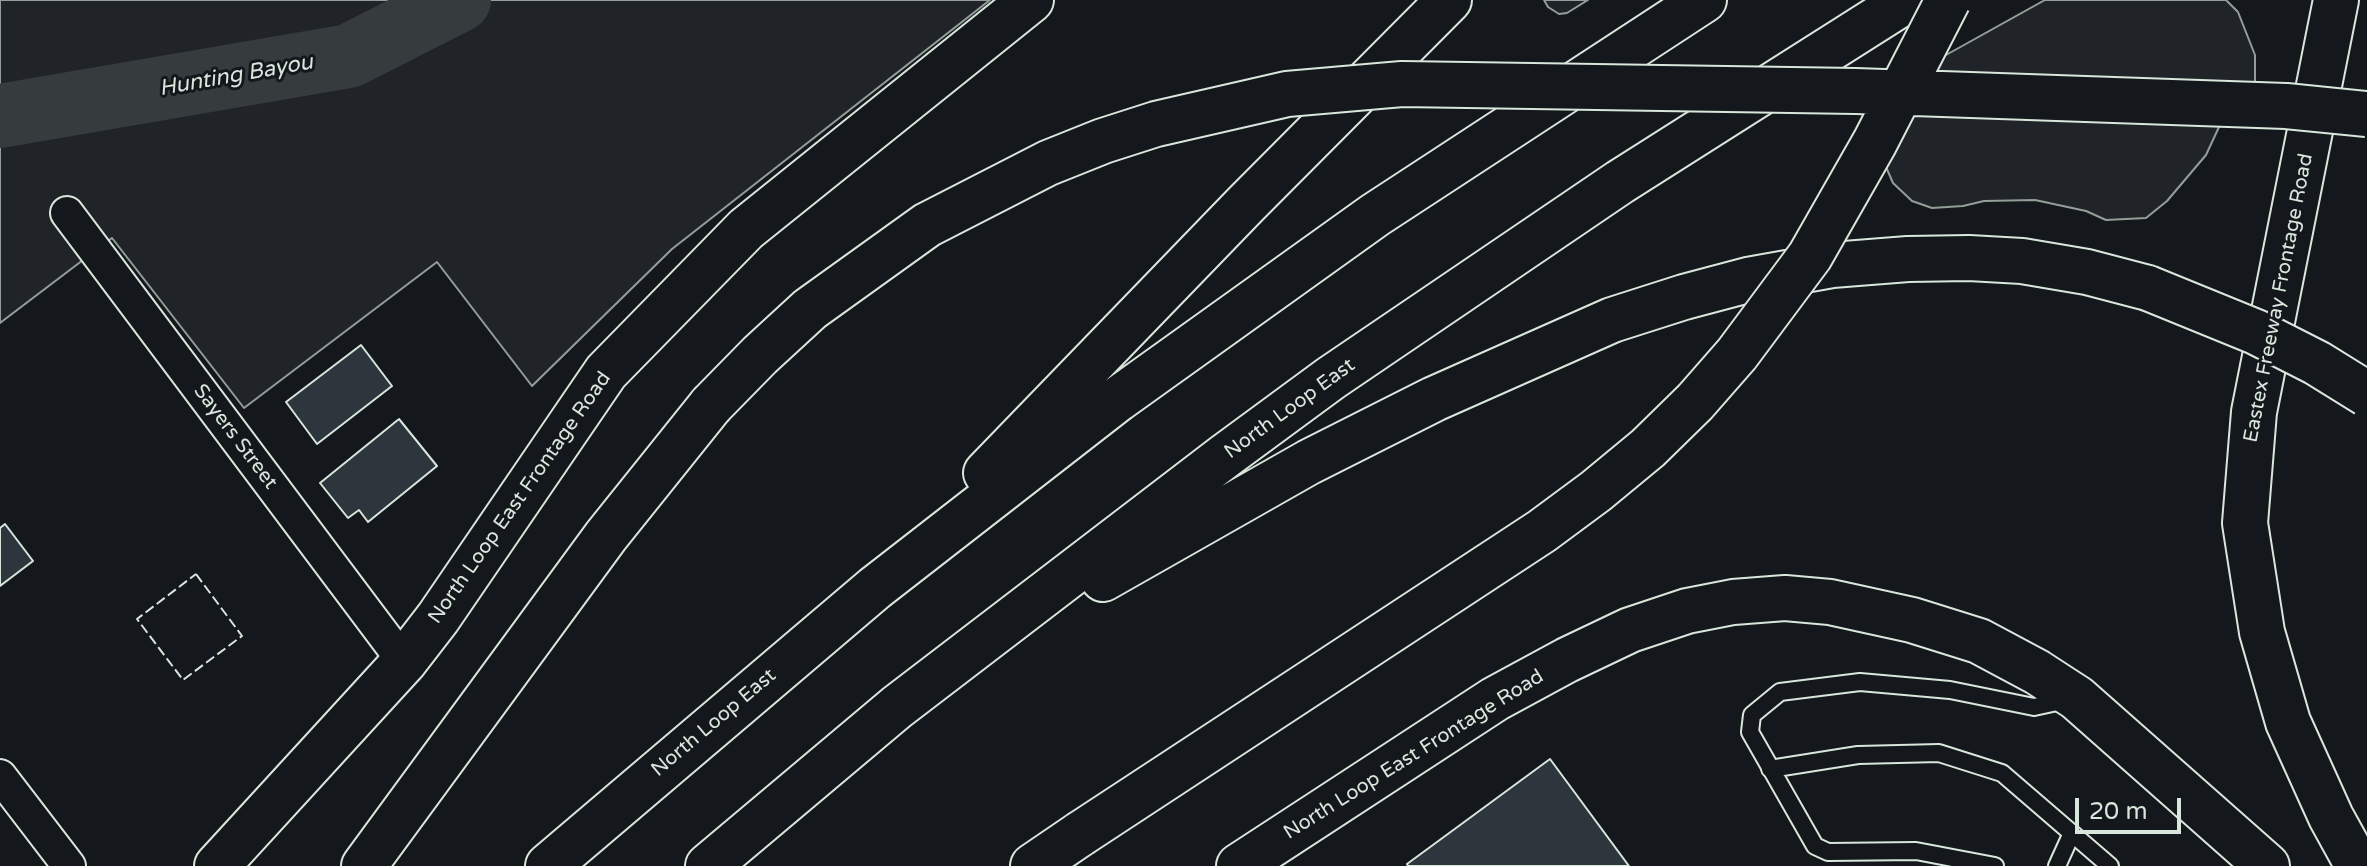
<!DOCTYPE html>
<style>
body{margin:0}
#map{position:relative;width:2367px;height:866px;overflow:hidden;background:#14181c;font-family:"Varela Round",sans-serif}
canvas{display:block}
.scale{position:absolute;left:2075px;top:798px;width:106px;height:36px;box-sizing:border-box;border:4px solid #d8e6dc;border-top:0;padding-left:10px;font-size:24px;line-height:28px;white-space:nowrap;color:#d8e6dc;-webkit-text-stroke:6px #14181c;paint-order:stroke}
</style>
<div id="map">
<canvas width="2367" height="866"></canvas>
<div class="scale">20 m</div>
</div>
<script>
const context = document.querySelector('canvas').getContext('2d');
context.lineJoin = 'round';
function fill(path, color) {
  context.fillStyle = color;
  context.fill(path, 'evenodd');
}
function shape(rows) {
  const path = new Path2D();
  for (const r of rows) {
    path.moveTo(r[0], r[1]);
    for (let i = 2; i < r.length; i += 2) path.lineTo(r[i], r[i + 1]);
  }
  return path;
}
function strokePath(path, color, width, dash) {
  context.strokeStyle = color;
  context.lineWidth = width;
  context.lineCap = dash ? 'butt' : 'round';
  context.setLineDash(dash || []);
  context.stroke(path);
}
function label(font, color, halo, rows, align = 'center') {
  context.font = font + ' "Varela Round",sans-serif';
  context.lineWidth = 6;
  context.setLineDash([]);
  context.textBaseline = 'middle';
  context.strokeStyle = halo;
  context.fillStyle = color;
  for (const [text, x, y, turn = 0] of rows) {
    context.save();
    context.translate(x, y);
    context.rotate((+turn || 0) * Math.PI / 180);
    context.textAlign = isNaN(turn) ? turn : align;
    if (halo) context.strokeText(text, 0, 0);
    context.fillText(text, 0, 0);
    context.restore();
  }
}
const green = shape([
 [0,0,990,0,672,249,532,386,437,262,244,408,112,238,0,323,0,0],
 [1544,0,1588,0,1567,13,1559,14,1548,7,1544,0],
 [2045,0,2226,0,2238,12,2255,55,2255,81,2219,127,2206,155,2167,201,2146,218,2106,220,2086,211,2035,200,1984,201,1963,206,1932,208,1912,201,1893,183,1886,167,1888,147,1937,60,2045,0]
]);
const river = shape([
 [0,116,349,56,459,0]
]);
const building = shape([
 [361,345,392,386,317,444,286,402,361,345],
 [399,419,437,466,368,522,359,510,348,518,320,483,399,419],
 [5,524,33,561,0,586,0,528,5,524],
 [1550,759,1629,866,1408,866,1407,864,1550,759]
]);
const lane = shape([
 [1770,769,1858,755,1939,753,2002,773,2110,866],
 [1995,866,1916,851,1828,852,1815,846,1750,732,1752,715,1780,692,1860,682,1950,690,2034,707,2066,700],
 [2057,866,2072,833]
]);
const street = shape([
 [67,213,404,662],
 [0,776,69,866]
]);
const secondary = shape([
 [2336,0,2254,412,2245,523,2262,632,2288,722,2331,817,2358,866],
 [217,866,404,662,438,618,606,372,746,229,1031,0],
 [1239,866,1495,699,1567,660,1630,630,1687,611,1733,602,1785,598,1830,602,1912,620,1979,641,2037,672,2077,698,2267,866]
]);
const highway = shape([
 [986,473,1245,205,1449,0],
 [1103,579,1309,462,1434,399,1612,320,1684,297,1748,280,1832,265,1908,259,1969,258,2022,261,2087,272,2148,288],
 [364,866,606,536,711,405],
 [548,866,875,588,1118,399,1375,215,1704,0],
 [708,866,897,707,1225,456,1331,378,1620,182,1907,0],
 [1033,866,1080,834]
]);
const highwayBridge = shape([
 [2148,288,2256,332,2317,363,2367,394],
 [711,405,760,355,810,309,927,225,1048,163,1103,141,1156,124,1287,94,1402,84,1856,91,2286,106,2367,114],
 [1080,834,1542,531,1596,491,1648,448,1695,402,1737,354,1810,256,1875,142,1948,0]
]);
const fence = shape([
 [196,574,242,636,183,680,137,619,196,574]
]);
const streetNames = [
 ["Eastex Freeway Frontage Road",2279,298,-79],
 ["North Loop East",1290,409,-36],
 ["Sayers Street",235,437,53],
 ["North Loop East Frontage Road",520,498,-55],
 ["North Loop East",714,723,-40],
 ["North Loop East Frontage Road",1414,755,-32]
];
const waterNames = [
 ["Hunting Bayou",236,76,-10]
];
fill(green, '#202428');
strokePath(green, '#939e99', 2);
strokePath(river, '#363b3e', 64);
fill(building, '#2c363c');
strokePath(building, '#d8e6dc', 2);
strokePath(lane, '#d8e6dc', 20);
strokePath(street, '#d8e6dc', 36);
strokePath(secondary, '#d8e6dc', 48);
strokePath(highway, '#d8e6dc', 48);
strokePath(lane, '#14181c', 16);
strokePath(street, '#14181c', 32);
strokePath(secondary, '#14181c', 44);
strokePath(highway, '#14181c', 44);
strokePath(highwayBridge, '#d8e6dc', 48, []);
strokePath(highwayBridge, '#14181c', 44);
strokePath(fence, '#d8e6dc', 2, [10, 4]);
label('20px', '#d8e6dc', '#14181c', streetNames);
label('italic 22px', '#d8e6dc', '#14181c', waterNames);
</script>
